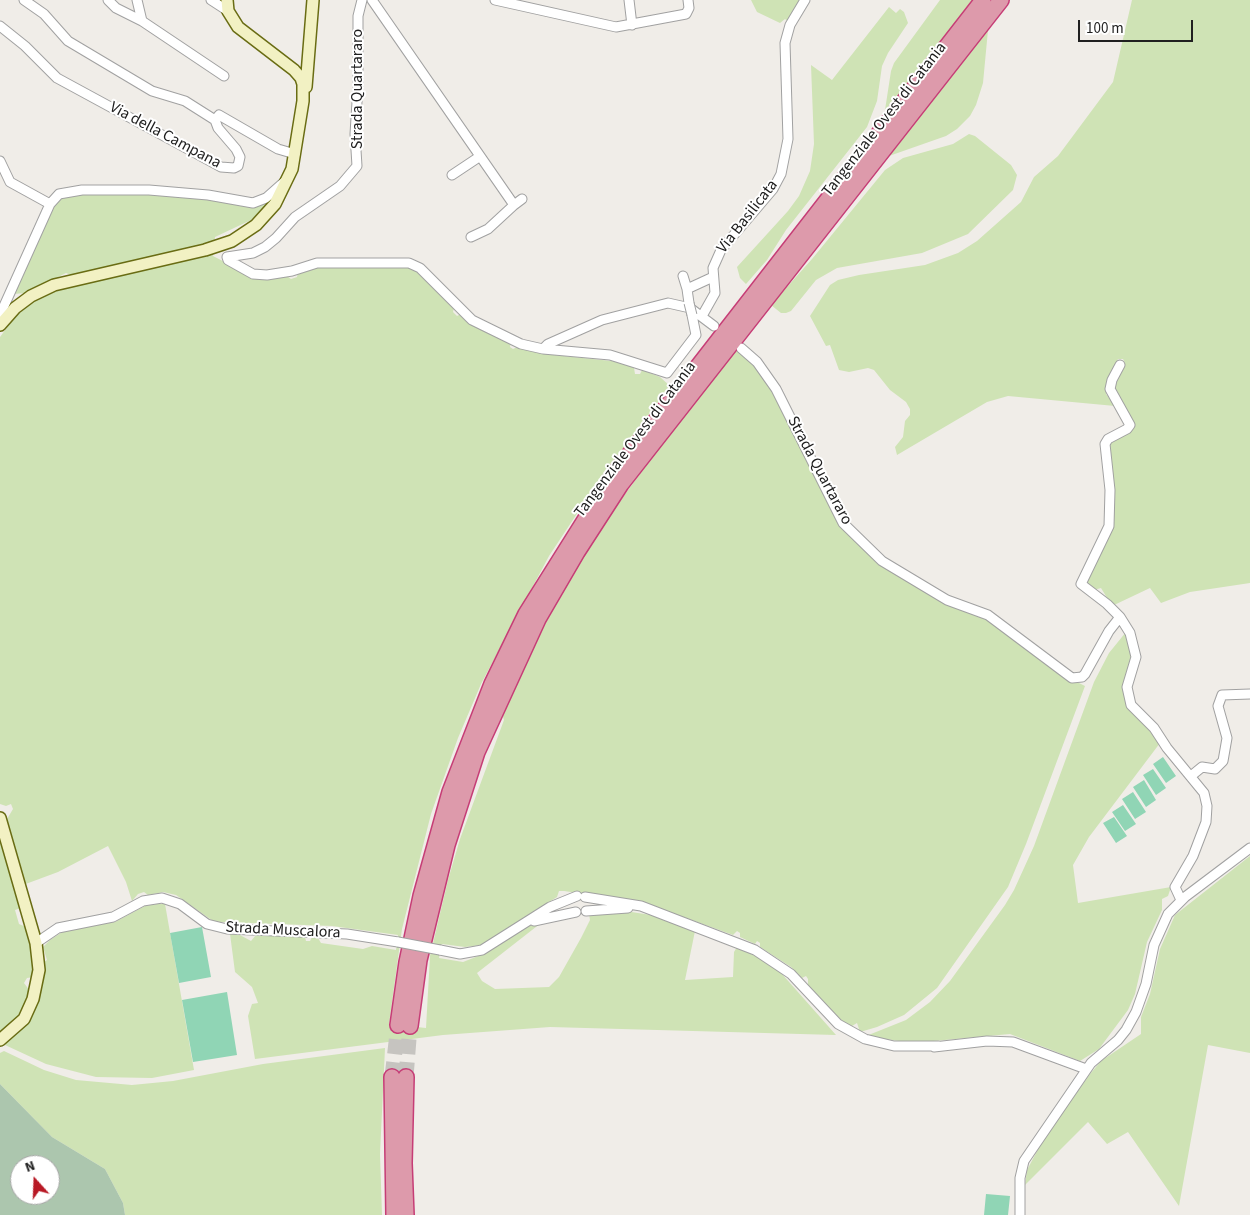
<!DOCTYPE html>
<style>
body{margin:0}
#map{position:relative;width:1250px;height:1215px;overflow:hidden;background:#f0ede8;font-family:"Source Sans 3",sans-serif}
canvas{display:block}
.north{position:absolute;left:10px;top:1155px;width:50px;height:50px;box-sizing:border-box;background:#fff;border:1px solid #a6a6a6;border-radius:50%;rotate:340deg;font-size:14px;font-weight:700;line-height:20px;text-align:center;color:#202020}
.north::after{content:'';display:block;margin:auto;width:18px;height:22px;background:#b81925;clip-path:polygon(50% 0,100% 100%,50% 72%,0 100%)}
.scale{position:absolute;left:1078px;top:20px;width:115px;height:22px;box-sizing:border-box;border:2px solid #202020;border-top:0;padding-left:6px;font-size:15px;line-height:18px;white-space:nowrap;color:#202020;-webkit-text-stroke:4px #fff;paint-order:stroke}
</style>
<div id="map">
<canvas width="1250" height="1215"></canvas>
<div class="north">N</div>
<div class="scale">100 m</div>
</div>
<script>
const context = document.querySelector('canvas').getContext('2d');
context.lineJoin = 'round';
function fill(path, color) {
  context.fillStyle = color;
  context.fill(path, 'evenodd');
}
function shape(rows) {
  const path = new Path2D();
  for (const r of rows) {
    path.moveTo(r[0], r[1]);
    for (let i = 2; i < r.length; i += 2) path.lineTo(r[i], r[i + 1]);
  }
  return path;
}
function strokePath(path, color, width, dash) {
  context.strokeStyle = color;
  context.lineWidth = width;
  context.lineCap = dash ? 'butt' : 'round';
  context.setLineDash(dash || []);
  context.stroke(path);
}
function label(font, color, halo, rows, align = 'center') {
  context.font = font + ' "Source Sans 3",sans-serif';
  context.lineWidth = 4;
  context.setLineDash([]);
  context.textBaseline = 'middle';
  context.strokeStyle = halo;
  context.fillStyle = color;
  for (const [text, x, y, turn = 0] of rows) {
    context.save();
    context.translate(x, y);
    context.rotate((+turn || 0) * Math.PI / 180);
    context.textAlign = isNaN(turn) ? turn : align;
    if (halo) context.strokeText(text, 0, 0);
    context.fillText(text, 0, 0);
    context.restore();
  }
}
const grass = shape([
 [751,0,802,0,789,22,785,19,780,23,757,12],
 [940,0,974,0,893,103,885,110,891,71,894,63],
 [1132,0,1250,0,1250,583,1190,592,1161,603,1150,588,1112,606,1101,588,1094,590,1087,585,1086,575,1112,525,1109,445,1111,441,1133,426,1132,420,1113,390,1115,381,1118,380,1125,363,1123,359,1118,359,1106,387,1106,394,1115,406,1008,396,987,402,897,455,895,447,903,437,905,421,910,415,910,409,906,402,890,390,874,370,868,368,849,372,839,370,830,345,826,346,810,316,830,285,838,280,859,275,925,265,958,253,977,241,1021,202,1034,177,1058,156,1113,82],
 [889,7,896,13,900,9,904,12,908,23,888,53,882,66,877,101,867,127,786,230,767,260,746,284,740,278,737,267,788,211,799,196,810,171,814,144,811,65,832,80],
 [988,30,983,83,976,105,970,116,957,129,946,136,889,156],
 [969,134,975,136,1011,165,1017,175,1013,190,968,234,922,253,837,268,816,280,791,311,786,313,781,313,771,305,812,259,885,170,903,158,953,144],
 [83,193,149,193,224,201,252,207,269,202,251,220,215,237,213,256,250,275,284,274,291,279,297,277,298,272,313,266,411,266,454,308,453,312,457,316,461,314,511,342,510,347,513,349,520,346,554,355,621,362,634,368,635,374,640,374,642,370,660,377,670,386,590,494,549,556,481,684,458,738,431,814,402,929,389,1024,426,1028,430,956,448,880,460,839,504,720,502,713,531,650,564,587,606,520,659,448,737,349,762,371,773,390,843,528,881,564,955,608,982,615,1057,672,1085,686,1026,844,1008,887,937,988,904,1015,877,1027,860,1032,857,1023,852,1026,845,1024,830,1012,808,986,808,979,806,976,802,978,791,967,760,947,760,943,757,941,755,944,740,937,740,933,737,931,733,935,645,903,564,891,559,891,557,897,481,945,465,947,442,944,439,958,463,962,486,953,526,927,541,923,477,973,482,981,495,989,549,987,559,977,581,938,590,920,589,914,625,911,651,915,695,931,685,980,733,977,734,952,737,947,765,961,782,974,836,1035,550,1027,443,1035,255,1059,248,1016,252,1004,258,1003,252,987,235,972,230,934,240,935,251,941,256,935,305,937,306,941,310,941,312,937,318,938,321,943,363,949,372,946,396,950,398,935,332,926,220,922,213,921,176,895,163,892,148,895,144,892,138,894,132,901,126,882,108,846,58,872,23,885,7,819,13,809,11,804,6,806,0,804,0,337,14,318,29,305,72,280,71,275,66,273,26,293,13,294,53,207,61,198],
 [1126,632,1133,658,1124,689,1160,743,1089,837,1073,865,1078,903,1171,887,1168,896,1162,899,1162,910,1147,942,1135,994,1128,1010,1099,1049,1080,1061,1010,1034,912,1043,866,1036,906,1020,930,1002,950,981,1005,905,1014,890,1034,846,1094,682,1109,653],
 [0,831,21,908,15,910,19,924,26,927,31,941,34,977,27,978,24,983,30,991,22,1013,15,1023,0,1035],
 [1250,856,1250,1053,1208,1045,1179,1206,1128,1132,1107,1144,1088,1122,1025,1185,1027,1170,1043,1140,1090,1074,1101,1061,1141,1034,1141,1017,1150,994,1160,949,1175,915],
 [157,904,165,904,194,1070,152,1078,96,1077,46,1064,5,1045,10,1038,30,1022,29,1018,42,963,47,960,43,947,50,940,64,931,115,922,145,906],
 [385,1048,380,1154,382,1215,125,1215,123,1203,105,1169,52,1137,0,1084,0,1053,4,1051,44,1070,76,1080,132,1085,173,1081,263,1064]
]);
const cemetery = shape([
 [0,1084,52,1137,105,1169,123,1203,125,1215,0,1215],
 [20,1165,50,1165,50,1195,20,1195]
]);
const pitch = shape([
 [1163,757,1176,776,1166,783,1153,764],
 [1153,769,1166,788,1156,795,1143,775],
 [1144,780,1156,800,1146,807,1133,787],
 [1133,792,1146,812,1135,819,1122,799],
 [1123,805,1136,824,1125,831,1112,812],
 [1114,817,1127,836,1116,843,1103,823],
 [202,927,211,977,179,983,170,933],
 [227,992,237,1055,193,1062,182,1000],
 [986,1194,1010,1196,1008,1215,984,1215]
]);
const highwayTunnel = shape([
 [392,1077,398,1025],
 [406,1077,410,1026]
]);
const street = shape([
 [24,0,44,14,68,41,152,91,185,101,215,120],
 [108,0,116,8,142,21,224,76],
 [137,0,142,21],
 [211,0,228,11],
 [362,0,358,16,358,86,355,134,357,166,340,186,295,217,276,238,265,247,253,253,227,257,228,260,253,274,267,275,292,271,317,263,409,263,420,268,472,320,521,344,543,349,548,344,602,320,668,303,690,308,714,326],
 [372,0,514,205,522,199],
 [495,0,616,27,686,14,689,8,688,0],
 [629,0,632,25],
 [0,26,25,46,57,78,221,167,234,168,238,166,240,157,236,149,218,128,215,120,219,115,278,149,295,154],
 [0,161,10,182,50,204],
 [452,175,479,157],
 [471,237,488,229,514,205],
 [683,276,687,289],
 [689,303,687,289,713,277],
 [0,315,50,204,59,194,82,190,149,190,208,195,253,203,266,198,284,182],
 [702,316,715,293,713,268,721,250,773,189,781,174,788,139,785,43,790,25,805,0],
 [741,348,757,362,776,389,843,523,882,561,947,600,988,615,1072,678,1082,677,1085,674,1109,631,1120,617],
 [543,349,610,355,667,373,696,335,692,315],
 [1120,365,1112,380,1110,389,1130,425,1127,429,1108,439,1105,444,1110,490,1109,526,1081,584,1107,604,1120,617,1130,633,1136,657,1127,687,1131,705,1154,728,1167,748,1204,793,1207,806,1206,822,1193,856,1175,887,1181,900],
 [1191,776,1202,767,1215,769,1223,761,1227,738,1218,706,1222,695,1250,694],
 [585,897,641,906,755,950,791,974,838,1024,865,1039,894,1046,938,1046],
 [586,911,628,908],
 [534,921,576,912],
 [36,943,58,928,113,917,143,901,162,898,180,904,207,924,227,929,347,934,398,942],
 [440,950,460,954,482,950,550,907,577,896],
 [934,1047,987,1041,1013,1042,1086,1069],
 [1020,1215,1020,1178,1024,1161,1091,1063,1118,1040,1126,1030,1136,1012,1146,984,1154,945,1168,914,1185,897,1250,848]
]);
const secondary = shape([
 [306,87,313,0],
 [0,325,15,308,31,296,54,285,205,250,232,241,256,225,275,204,292,169,303,101,303,84,301,78,294,70,238,27,228,11,227,0],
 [0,818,36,943,39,970,33,999,24,1019,0,1040]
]);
const highway = shape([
 [398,1025,407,962,421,896,450,792,492,684,526,614,612,477,983,0],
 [410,1026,419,960,447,845,477,752,538,619,577,552,621,484,1001,0],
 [392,1077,394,1215],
 [406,1077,404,1163,406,1215]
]);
const streetBridge = shape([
 [689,303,692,315],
 [398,942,440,950]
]);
const streetNames = [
 ["Strada Quartararo",358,89,-90],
 ["Tangenziale Ovest di Catania",885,120,-52],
 ["Via della Campana",165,136,28],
 ["Via Basilicata",748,217,-52],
 ["Tangenziale Ovest di Catania",636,440,-53],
 ["Strada Quartararo",819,471,62],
 ["Strada Muscalora",283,931,3]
];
fill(grass, '#cfe3b5');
fill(cemetery, '#acc6ae');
fill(pitch, '#90d5b5');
strokePath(highwayTunnel, '#c6c4c0', 15, [15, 8]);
strokePath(street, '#a1a1a1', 11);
strokePath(secondary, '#696c13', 14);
strokePath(highway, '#c63d76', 18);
strokePath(street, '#fff', 9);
strokePath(secondary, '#f2f1c3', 11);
strokePath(highway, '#dd9aab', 15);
strokePath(streetBridge, '#a1a1a1', 11, []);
strokePath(streetBridge, '#fff', 9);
label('16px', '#202020', '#fff', streetNames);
</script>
